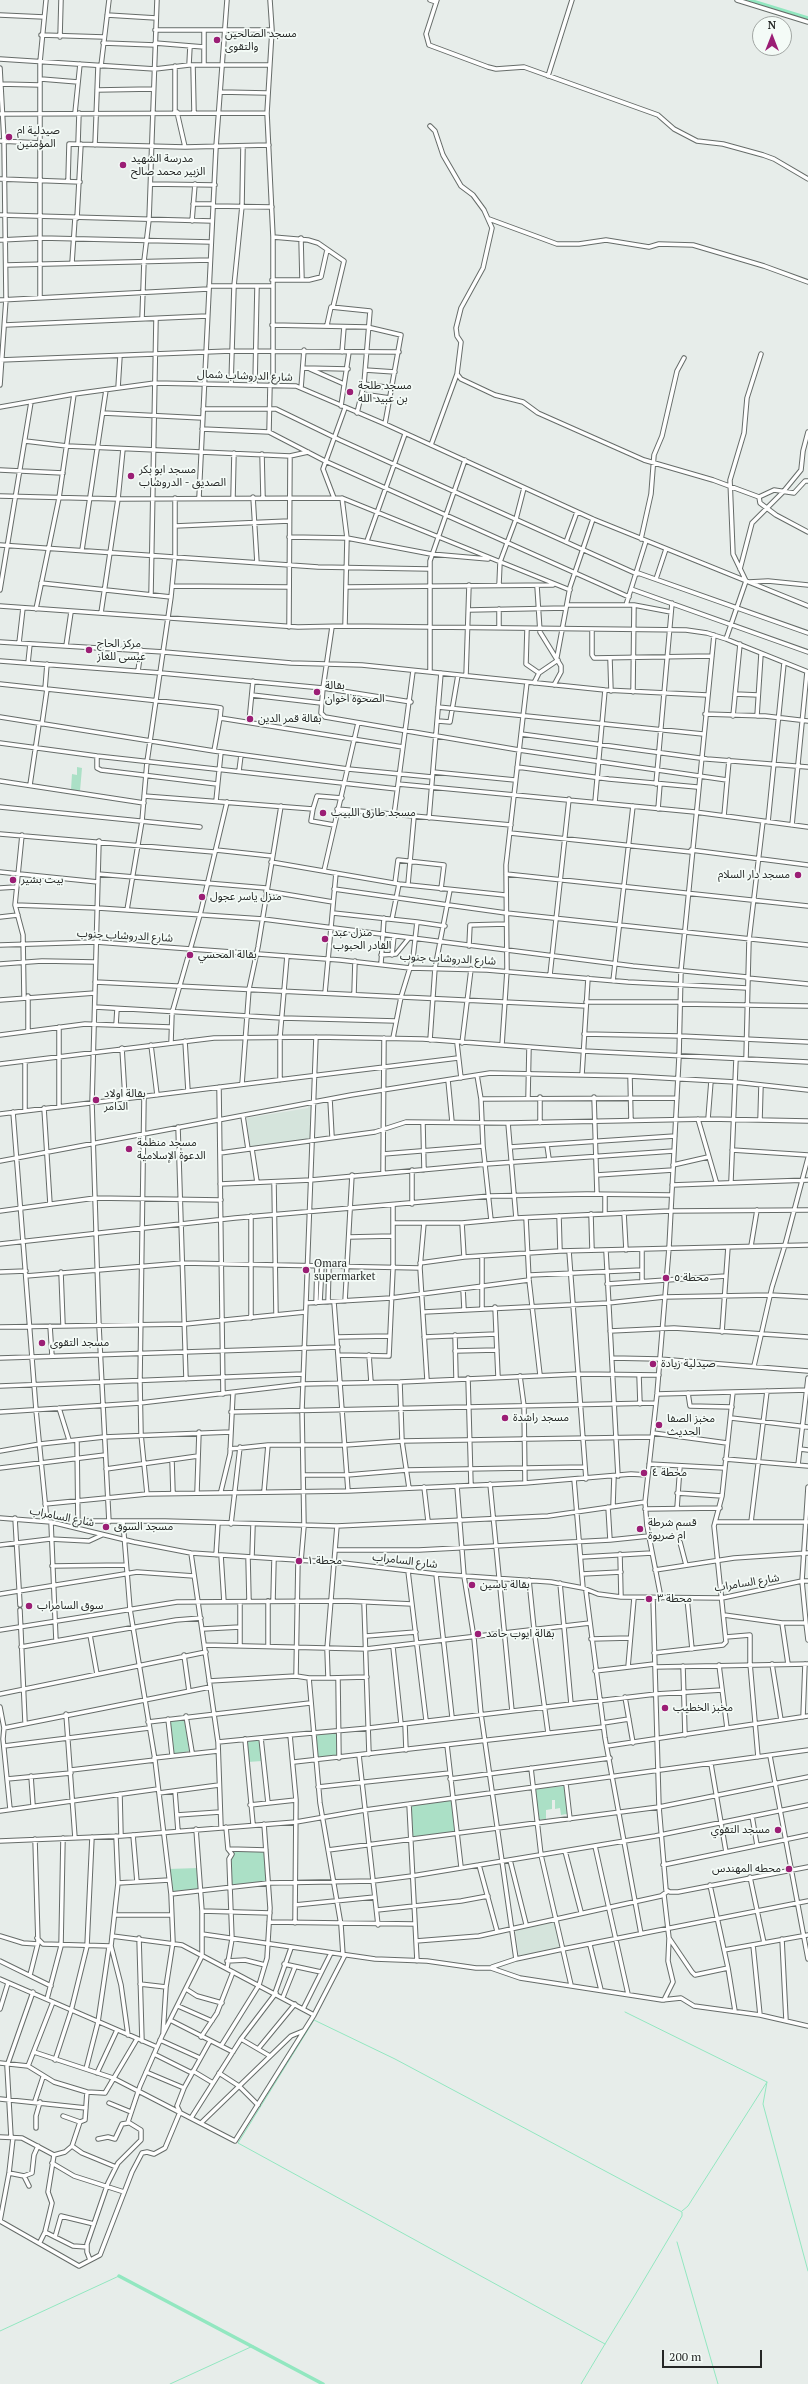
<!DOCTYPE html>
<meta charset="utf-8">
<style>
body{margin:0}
#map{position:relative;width:808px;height:2384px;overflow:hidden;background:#e7edea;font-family:"PT Serif",serif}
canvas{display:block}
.north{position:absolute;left:752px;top:16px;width:40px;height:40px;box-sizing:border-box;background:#f4fbf7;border:1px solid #a1a6a3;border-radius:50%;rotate:0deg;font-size:11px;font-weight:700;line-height:16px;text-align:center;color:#252726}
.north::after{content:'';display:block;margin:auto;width:14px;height:18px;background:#9b1e75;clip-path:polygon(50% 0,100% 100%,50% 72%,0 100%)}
.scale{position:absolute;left:662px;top:2350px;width:100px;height:18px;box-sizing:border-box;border:2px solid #252726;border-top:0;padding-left:5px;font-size:12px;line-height:14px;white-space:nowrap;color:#252726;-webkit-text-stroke:3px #f4fbf7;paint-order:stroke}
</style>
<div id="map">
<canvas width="808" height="2384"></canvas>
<div class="north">N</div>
<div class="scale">200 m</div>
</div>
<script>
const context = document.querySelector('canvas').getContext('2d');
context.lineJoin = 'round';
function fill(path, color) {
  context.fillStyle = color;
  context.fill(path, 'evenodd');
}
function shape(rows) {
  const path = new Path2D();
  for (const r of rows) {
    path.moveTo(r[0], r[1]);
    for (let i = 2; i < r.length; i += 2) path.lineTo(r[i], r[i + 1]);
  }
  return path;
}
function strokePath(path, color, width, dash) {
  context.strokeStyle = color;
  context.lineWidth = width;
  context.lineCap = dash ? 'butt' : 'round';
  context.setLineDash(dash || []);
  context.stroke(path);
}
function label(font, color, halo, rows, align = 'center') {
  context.font = font + ' "PT Serif","Noto Sans Arabic",serif';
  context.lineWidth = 3.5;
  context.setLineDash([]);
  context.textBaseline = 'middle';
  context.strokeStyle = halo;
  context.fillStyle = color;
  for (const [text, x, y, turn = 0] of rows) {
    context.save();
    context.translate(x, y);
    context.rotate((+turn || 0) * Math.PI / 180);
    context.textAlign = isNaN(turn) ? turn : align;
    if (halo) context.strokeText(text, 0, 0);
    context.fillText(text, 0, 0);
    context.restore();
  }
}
const built = shape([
 [308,1106,312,1106,310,1139,250,1148,247,1118,308,1108],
 [554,1921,560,1949,519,1957,515,1929]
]);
const green = shape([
 [77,767,82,768,80,791,71,790,72,774,77,775],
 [185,1719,189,1751,174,1755,170,1721],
 [338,1732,338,1757,317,1760,314,1734],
 [260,1740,262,1761,248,1762,246,1742],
 [565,1786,567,1814,561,1815,560,1808,555,1809,555,1800,552,1800,552,1809,546,1810,546,1819,538,1820,535,1789],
 [452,1800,456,1832,413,1838,411,1805],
 [230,1850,266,1850,268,1883,230,1886],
 [198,1868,200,1890,171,1892,168,1869]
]);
const stream = shape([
 [625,2012,767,2082,688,2206,682,2211],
 [767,2082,763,2104,808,2271],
 [677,2242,718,2384],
 [0,2331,119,2276],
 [170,2384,253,2346],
 [581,2384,605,2344,635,2295,682,2216,682,2212,395,2059,314,2020,238,2143,605,2344]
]);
const canal = shape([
 [749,0,808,18],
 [119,2276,323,2384]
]);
const minor = shape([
 [270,0,272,30,267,113,273,237,273,385],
 [430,0,436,2],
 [437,0,426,34,429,45,488,67,496,69,524,67,658,115,674,129,697,141,723,144,763,155,774,159,808,179],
 [737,0,808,22],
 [0,15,44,17],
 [107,15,156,18],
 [155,30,272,30],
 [41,35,104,37],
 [60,37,61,0],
 [103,43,155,45],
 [155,43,204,47],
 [0,59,155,69,189,65,268,65],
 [189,65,190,46],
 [193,65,194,112],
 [204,65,204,30],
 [101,66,109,0],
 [175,66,175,112],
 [0,68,4,141,6,299,0,385],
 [548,76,572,0],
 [41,79,78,82],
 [0,84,40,85],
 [97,90,153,89],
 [220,92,267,93],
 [177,112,185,147],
 [75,113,80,64],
 [0,114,267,113],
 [430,126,435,131,443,155,461,186,473,195,484,210,492,228,483,268,461,308,456,328,457,336,461,342,457,374,461,379,495,395,523,402,538,413,644,460,713,480,759,497,774,490,794,493,805,481,808,481],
 [0,141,41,143],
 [78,144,79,113],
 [95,145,98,66],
 [0,179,80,182],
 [68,181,69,144,185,147,269,145],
 [151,184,215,185],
 [193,204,213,204],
 [213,206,272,207],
 [0,215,212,221],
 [77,218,81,144],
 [489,219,557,244,579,244,606,240,649,247,659,244,693,245,764,266,808,282],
 [192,221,195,184],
 [273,237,308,240,318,243,344,261,333,307],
 [301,238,302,280],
 [0,240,41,238,211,242],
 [72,263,75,218],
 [6,265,210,260],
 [272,280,309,280,321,277,327,250],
 [209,286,272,286],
 [40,298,40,62,46,0],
 [0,300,208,289],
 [142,319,144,261,149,220,157,0],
 [5,325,207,316],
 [272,325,367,327,401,335,385,424],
 [327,325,331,307,370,311,364,384,357,413],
 [342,352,344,327],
 [0,360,231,351,399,352],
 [303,368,348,369],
 [310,369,344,384],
 [365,370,395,372],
 [231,384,234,286,242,206,243,146],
 [255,384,257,287],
 [364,384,392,388],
 [118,388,120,356],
 [301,388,304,350],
 [362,394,390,398],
 [341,406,349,352],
 [0,407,74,394,155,383,296,386,385,424,593,519,808,606],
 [203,409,276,409,340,440,637,574],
 [103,413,202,418],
 [202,429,269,432,325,461,629,597],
 [269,432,270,385],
 [25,441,67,446,290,456,308,452],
 [431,445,457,374],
 [262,454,263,497],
 [0,470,63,473],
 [0,496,118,499,342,498,570,590],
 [253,497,257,563],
 [759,497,760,503,776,515,808,532],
 [199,498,216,147,227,0],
 [233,498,234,453],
 [334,498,323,469,345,408],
 [342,498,347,538,345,626],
 [175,526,289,521],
 [289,537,347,538,431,554,488,559],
 [641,539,651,494,654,455,662,436,677,371,684,358],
 [367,541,405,434],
 [566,542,577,512],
 [0,545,318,567,429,569],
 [82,550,106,390],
 [740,569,752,523,783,492,801,470,803,451,808,432],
 [638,573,808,633],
 [656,579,666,549],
 [749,582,768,581,808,585],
 [41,583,171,597],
 [499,585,500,562,516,519,524,488],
 [172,586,289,587],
 [537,586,540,632,561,666,561,672,554,685],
 [346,587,553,585],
 [631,589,808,652],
 [0,590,31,402],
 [151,595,156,319],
 [567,605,634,605,671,612],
 [626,605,646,541],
 [0,606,298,627,345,626,686,630,707,633,726,639,808,672],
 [36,609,59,498,74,394],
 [469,610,566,608],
 [101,613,118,499,123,449],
 [289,627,290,456],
 [332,627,323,688,411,702],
 [499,628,499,609],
 [527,629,526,664,539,673],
 [592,629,592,655,594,658,712,656],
 [726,639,746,581,733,554,730,480,744,433,747,398,761,354],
 [0,642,164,652,291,663,362,665,605,690,707,695],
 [19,643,23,608],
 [66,646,71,612],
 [557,657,570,587,593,519],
 [610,659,611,691],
 [0,661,161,673,323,688,321,713,325,717,519,750,727,780],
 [28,663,30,644],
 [138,671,141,650],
 [430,672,430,561,465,460],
 [466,676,469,585],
 [534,683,539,673,558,660],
 [0,684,215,707,221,708,220,718,403,747],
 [45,689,47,664],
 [633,692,634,605],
 [735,694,758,695],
 [252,695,321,703],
 [438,707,703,734],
 [705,714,765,716,808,721],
 [733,716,740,644],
 [757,716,761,654],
 [0,717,214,751,348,769,432,777],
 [438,721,450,722,458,675],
 [249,722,253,681],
 [42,724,47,689],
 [521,734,707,759,808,767],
 [0,743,97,756,397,789],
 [214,751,220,718],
 [97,756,97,768,101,770,217,784],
 [517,767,609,779,697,787],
 [239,771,241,755],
 [433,772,515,780],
 [0,781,144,803],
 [398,784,695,812,808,827],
 [656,784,672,603],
 [30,785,39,724],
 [144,796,313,809,317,796,342,798],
 [216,801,221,752],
 [595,802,605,690],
 [0,807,200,827],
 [313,809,311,821,334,825],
 [337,809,511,825],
 [658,809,660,784],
 [394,815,413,671],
 [724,816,729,760],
 [429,818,441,673],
 [768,822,784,663],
 [792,825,807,672],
 [510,833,691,852],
 [0,834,214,852],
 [22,835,15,905,23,935,24,998],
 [99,841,92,1103,99,1326,109,1522],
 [216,850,272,856],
 [691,850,808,865],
 [271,862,399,884,505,895],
 [324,871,358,723],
 [0,872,98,882],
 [98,874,266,888],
 [506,874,808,906],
 [395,883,398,860,444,865,441,889],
 [408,884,414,817],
 [0,888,16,887],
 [334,889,506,913,808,945],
 [266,891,333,902],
 [15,905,98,908,263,919,633,966,747,977],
 [127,910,142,821,147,762,171,597,175,556,175,498],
 [333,913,417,922,413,958,401,997,393,1038],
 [0,917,18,915],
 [392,919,399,884],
 [417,922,445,926],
 [0,945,96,942,340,960,410,968,487,970,628,982,747,988],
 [469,946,470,925,506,924],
 [381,955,396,954,409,938],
 [392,955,394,936],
 [0,964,42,961,95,962],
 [381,964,384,918],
 [550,975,569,799],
 [747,978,808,984],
 [613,981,633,806],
 [95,982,586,1006],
 [325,993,336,873],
 [354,994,355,961],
 [0,1000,95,993],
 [586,1002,680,1002],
 [680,1004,808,1006],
 [95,1007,282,1018,396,1021],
 [116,1025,117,1009],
 [28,1031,28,996],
 [584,1034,680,1036,808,1042],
 [0,1035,85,1024,170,1027],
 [430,1040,435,968,450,890],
 [185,1041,188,1091],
 [171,1043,172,1013,200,915,227,802],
 [457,1043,461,1078],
 [462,1043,471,969],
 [151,1045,157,1095],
 [502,1045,507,971,506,865,527,682],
 [122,1048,125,1098],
 [746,1059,749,940,763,821],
 [0,1064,214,1038,316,1037,423,1039,583,1051,808,1062],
 [477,1075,481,1099,483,1146,491,1220],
 [582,1075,588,978],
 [630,1076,631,1120],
 [280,1080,280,1037,287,956],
 [448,1080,452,1122],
 [242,1084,249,989,258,947,281,806],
 [219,1087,223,1394],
 [144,1097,140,1381,141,1434,147,1494],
 [594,1097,597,1194],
 [528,1098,529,1047],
 [330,1099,332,1137],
 [481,1099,677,1098],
 [59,1107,59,1027],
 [44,1108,50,1204],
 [25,1111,25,1061],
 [13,1112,36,1410,47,1521],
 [0,1114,458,1058],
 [243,1116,248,1149],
 [698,1119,716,1181],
 [708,1119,711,1081],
 [760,1120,761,1085],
 [423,1123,424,1170],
 [508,1123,516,1218],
 [540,1123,540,1097],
 [178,1127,186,1379],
 [547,1145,549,1159],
 [510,1147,675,1136],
 [252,1149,257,1182],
 [732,1150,808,1155],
 [220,1153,375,1132,406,1122,508,1123,708,1119,808,1121],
 [383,1154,483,1146],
 [0,1161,351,1095,490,1073,630,1076,735,1082,808,1090],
 [673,1165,708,1157],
 [383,1173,384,1038],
 [597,1175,673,1170],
 [731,1181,736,1059],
 [274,1182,276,1315],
 [220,1184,311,1180,486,1164,674,1151],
 [672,1185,808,1180],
 [605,1195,605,1213],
 [412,1204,412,1170],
 [0,1211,95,1198,221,1200],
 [624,1213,626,1250],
 [591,1214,592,1250],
 [559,1216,560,1251],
 [526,1218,529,1280,540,1375],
 [394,1223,462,1223,516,1218,670,1211,808,1210],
 [424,1223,420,1268,427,1380],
 [462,1223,464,1257],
 [349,1237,393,1236],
 [0,1244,235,1218,490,1196,587,1194,671,1195],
 [751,1246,757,1210],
 [642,1250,642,1281],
 [569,1251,586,1479],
 [606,1251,618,1476],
 [482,1256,482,1308],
 [420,1263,464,1257,560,1251,808,1245],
 [0,1272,26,1271],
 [61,1272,63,1325],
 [530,1275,642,1270],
 [26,1276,183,1263,420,1268],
 [607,1284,726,1276],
 [463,1289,464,1309],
 [345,1301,352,1175],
 [320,1302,322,1265],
 [328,1302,329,1266],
 [334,1302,348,1491],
 [306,1303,391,1298,529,1280],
 [316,1303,317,1265],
 [495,1307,498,1377],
 [424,1312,608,1303,664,1297,770,1295,808,1297],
 [251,1318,251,1216],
 [50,1326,52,1356],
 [0,1327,185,1324,305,1312],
 [610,1331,674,1328,808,1337],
 [722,1332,728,1247],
 [455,1335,456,1378],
 [337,1337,389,1336],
 [424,1337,496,1334],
 [455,1351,497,1350],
 [339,1355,389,1356,393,1269,393,1205],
 [369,1355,371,1382],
 [0,1358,338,1347],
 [612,1358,659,1359,808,1371],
 [754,1366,772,1287,785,1245,808,1158],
 [639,1375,640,1404],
 [520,1376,524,1406,525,1483],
 [468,1378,471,1485],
 [400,1382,402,1441,409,1488],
 [0,1386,303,1374],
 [688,1393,690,1406,732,1407],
 [657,1394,808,1390],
 [59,1408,69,1440],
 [0,1412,140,1403,303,1384,400,1382,579,1374,659,1375],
 [231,1412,656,1403],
 [731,1418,808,1427],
 [653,1433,727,1443],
 [77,1440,78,1528],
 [230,1449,268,1445,345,1445,402,1441,652,1437],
 [800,1449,808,1450],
 [0,1451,40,1444,104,1437,231,1432],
 [725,1459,808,1466],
 [172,1460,173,1493],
 [649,1464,724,1468],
 [798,1465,808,1378],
 [0,1468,105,1455],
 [106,1469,198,1456],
 [304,1475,347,1475,407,1470,585,1467],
 [574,1479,583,1588],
 [490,1484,512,1711],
 [457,1486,464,1576,474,1638,481,1714,516,1959],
 [424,1487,428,1521],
 [221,1491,230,1454,233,1393],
 [264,1491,268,1445],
 [197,1492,199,1432],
 [677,1493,722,1496],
 [45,1504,147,1494,348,1491,525,1483,631,1474,647,1475],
 [613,1506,614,1476],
 [608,1507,610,1540],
 [677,1508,680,1466],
 [645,1509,720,1508],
 [0,1518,51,1522,134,1542,191,1553,343,1563,436,1574,551,1582,583,1588,598,1594,621,1597,722,1598,802,1581,808,1581],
 [15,1518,20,1605],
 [78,1521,165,1521,337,1526,548,1516,645,1502],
 [51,1522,56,1641],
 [123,1522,130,1609,155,1760,171,1894,173,1942,166,1987,163,2034],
 [715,1522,808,1522],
 [751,1522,767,1391],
 [231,1524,240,1447],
 [680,1542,686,1565],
 [0,1545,50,1539,89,1541,102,1535],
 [335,1550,419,1550,610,1540,649,1536],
 [191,1553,218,1742,221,1827],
 [620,1554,621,1597],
 [216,1555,218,1523],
 [221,1555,224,1602],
 [248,1557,249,1601],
 [252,1557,253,1525],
 [581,1557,652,1553],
 [298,1560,296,1676,309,1678,320,1803,341,1925,343,1955],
 [301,1561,304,1526,302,1410,316,1037],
 [52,1566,125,1565],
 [655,1570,734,1558,808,1553],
 [408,1571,426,1720],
 [436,1574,452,1717],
 [582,1574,621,1572],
 [529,1580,534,1629,548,1733],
 [560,1583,571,1704],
 [586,1591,605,1738,641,1934],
 [0,1594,137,1572,194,1576],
 [653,1598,659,1807,666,1890,670,1892,678,1892,808,1867],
 [661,1598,647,1526,645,1502,657,1394,669,1248,679,1057,681,970,714,635],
 [687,1598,692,1649],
 [268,1601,268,1646],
 [273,1601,274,1559],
 [364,1603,369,1754],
 [20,1610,25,1722],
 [724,1615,782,1623,806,1623,802,1581,808,1487],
 [782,1623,788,1664],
 [806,1623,808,1640],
 [203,1629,240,1627],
 [0,1630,177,1602,347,1601,412,1604],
 [90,1635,97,1674],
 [366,1636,416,1632],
 [726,1637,750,1635,750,1663,758,1757],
 [591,1639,630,1638],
 [205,1645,366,1649,590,1623],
 [240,1645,240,1602],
 [21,1647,176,1620,201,1618],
 [393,1647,401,1724],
 [654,1653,723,1645,726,1642,714,1526,722,1496,733,1392],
 [184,1655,189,1691],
 [772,1664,781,1720],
 [719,1665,727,1728],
 [683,1666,685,1735],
 [628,1667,634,1598],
 [655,1667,808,1664],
 [595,1671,654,1664],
 [309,1678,328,1678,327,1649,337,1526],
 [328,1678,367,1677],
 [338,1678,339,1758],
 [209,1681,296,1676],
 [0,1694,206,1652],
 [625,1697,633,1743],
 [0,1707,4,1728,3,1739,10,1809],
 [66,1714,75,1838],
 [186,1716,192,1752],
 [803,1717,805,1664],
 [168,1719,172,1755],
 [148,1722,310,1703],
 [603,1723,629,1719],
 [405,1724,406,1750],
 [4,1728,210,1687],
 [290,1735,369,1728,656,1694,722,1690],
 [261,1738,268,1803],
 [245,1739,253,1824],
 [218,1742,290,1735,296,1800,295,1923],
 [447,1745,461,1867],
 [4,1746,149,1728],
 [607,1746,808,1716],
 [359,1755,378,1925],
 [770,1756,808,1959],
 [154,1758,218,1751],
 [294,1762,603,1727],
 [711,1764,726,1852],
 [531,1768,541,1855,571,1985],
 [71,1770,155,1760],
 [31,1776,33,1805],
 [7,1779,71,1773],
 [450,1779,610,1758],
 [566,1784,570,1819],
 [318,1787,450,1773],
 [175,1791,178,1831],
 [159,1793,219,1785],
 [120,1794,121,1836],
 [409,1804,417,1961],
 [250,1805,296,1800],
 [0,1811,158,1789],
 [177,1815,220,1812],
 [752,1816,757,1845],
 [226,1827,228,1849,232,1854,229,1859,232,1939,227,1968],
 [133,1835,137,1882],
 [0,1841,121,1836,296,1822,365,1810,808,1750],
 [595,1846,628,1994],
 [229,1849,266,1850],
 [328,1850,659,1807,808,1777],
 [565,1851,581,1912],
 [510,1860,526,1924],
 [479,1865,497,1931],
 [663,1865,808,1835],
 [750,1877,764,1943],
 [118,1883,169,1880],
 [171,1894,268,1883,373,1881,412,1876,655,1836,808,1805],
 [664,1895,669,1938,692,1972,695,1975,728,1968,710,1885],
 [295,1905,375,1897],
 [377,1910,461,1901,488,1896],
 [202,1911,270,1913],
 [116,1915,171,1915],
 [269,1922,415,1924],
 [202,1934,375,1959,427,1961,476,1968,491,1968,520,1978,662,2000,681,1998,694,2006,760,2015,808,2026],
 [0,1936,23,1943,38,1944],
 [112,1936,182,1945,314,2015],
 [37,1938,43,1944,111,1946,118,1883,116,1836],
 [139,1938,142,2041],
 [782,1939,786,2020],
 [416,1941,479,1936,661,1896,668,1891],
 [590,1945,601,1990],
 [753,1945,760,2015],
 [111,1946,121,1985,128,2035],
 [724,1950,808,1935],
 [0,1961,51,1986],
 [227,1961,245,1960,265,1965],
 [284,1964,321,1972],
 [492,1967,516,1959,563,1949,808,1901],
 [728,1968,735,2011],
 [30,1975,38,1943,35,1839],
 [0,1979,157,2047],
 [140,1984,166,1987],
 [186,1989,197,1996,222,2003],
 [275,1993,291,1948],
 [283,1997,295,1967],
 [47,1999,61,1946,63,1838],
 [664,2000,673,1982,668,1961,669,1939],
 [178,2006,212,2021],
 [0,2009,8,1983],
 [303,2009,331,1953],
 [170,2020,233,2052],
 [201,2037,217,2013,233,1972],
 [241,2039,270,2056],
 [160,2040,200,2058],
 [221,2046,259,1985,267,1958,270,1908,264,1824],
 [258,2049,295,2004],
 [34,2052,113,2078,235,2141,314,2015,345,1955],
 [154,2054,192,2073],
 [55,2060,71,2011,87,1946,92,1837],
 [0,2063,28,2066,54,2082,87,2092,105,2093,137,2039],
 [28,2066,53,2002],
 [86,2069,98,2022,109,1947],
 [193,2071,213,2083],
 [146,2072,184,2088],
 [97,2073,117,2030],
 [219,2073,239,2086,258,2105],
 [0,2099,86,2108],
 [35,2101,43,2077],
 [109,2103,131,2112],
 [63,2116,80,2122,85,2120,87,2092],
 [191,2118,241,2039,276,1993],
 [201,2123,291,2036,303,2031],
 [36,2128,36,2116,40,2102],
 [0,2137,22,2138,54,2155,48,2192,52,2203,45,2232,40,2242],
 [11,2137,7,2066,33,1992],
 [98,2139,108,2137,115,2139,122,2124,128,2123],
 [72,2146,82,2153,116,2167],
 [54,2155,65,2152,72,2146,80,2122],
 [52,2163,74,2176,124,2192],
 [9,2173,24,2176,32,2173,34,2155,38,2146],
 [24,2176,29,2186],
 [0,2221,79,2266,100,2255,132,2172,142,2153,147,2152,154,2154,165,2148,180,2112,177,2106,184,2088,210,2041],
 [0,2221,9,2173,13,2138],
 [45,2232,73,2246,87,2247],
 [55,2237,61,2216,94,2224],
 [90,2260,87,2252,87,2244,108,2183,118,2163,141,2140,141,2130,128,2122,140,2086,162,2036,202,1956,202,1911,196,1829]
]);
const markers = [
 [217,40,4,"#9b1e75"],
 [9,137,4,"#9b1e75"],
 [123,165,4,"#9b1e75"],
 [350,392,4,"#9b1e75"],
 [131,476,4,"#9b1e75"],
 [89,650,4,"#9b1e75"],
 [317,692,4,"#9b1e75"],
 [250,719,4,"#9b1e75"],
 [323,813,4,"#9b1e75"],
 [798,875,4,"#9b1e75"],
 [13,880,4,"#9b1e75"],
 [202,897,4,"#9b1e75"],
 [325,939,4,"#9b1e75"],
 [190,955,4,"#9b1e75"],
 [96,1100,4,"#9b1e75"],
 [129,1149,4,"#9b1e75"],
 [306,1270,4,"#9b1e75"],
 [666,1278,4,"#9b1e75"],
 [42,1343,4,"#9b1e75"],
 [653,1364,4,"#9b1e75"],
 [505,1418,4,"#9b1e75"],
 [659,1425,4,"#9b1e75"],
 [644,1473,4,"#9b1e75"],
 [106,1527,4,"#9b1e75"],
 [640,1529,4,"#9b1e75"],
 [299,1561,4,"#9b1e75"],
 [472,1585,4,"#9b1e75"],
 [649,1599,4,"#9b1e75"],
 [29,1606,4,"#9b1e75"],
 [478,1634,4,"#9b1e75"],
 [665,1708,4,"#9b1e75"],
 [778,1830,4,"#9b1e75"],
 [789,1869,4,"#9b1e75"]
];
const poiNames = [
 ["مسجد الصالحين",225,34],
 ["والتقوى",225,47],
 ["صيدلية ام",17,131],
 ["المؤمنين",17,144],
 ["مدرسة الشهيد",131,159],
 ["الزبير محمد صالح",131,172],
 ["مسجد طلحة",358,386],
 ["بن عبيد الله",358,399],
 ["مسجد ابو بكر",139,470],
 ["الصديق - الدروشاب",139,483],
 ["مركز الحاج",97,644],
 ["عيسى للغاز",97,657],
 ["بقالة",325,686],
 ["الصحوة اخوان",325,699],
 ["بقالة قمر الدين",258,719],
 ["مسجد طارق اللبيب",331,813],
 ["مسجد دار السلام",790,875,"right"],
 ["بيت بشير",21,880],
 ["منزل ياسر عجول",210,897],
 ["منزل عبد",333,933],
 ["القادر الحبوب",333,946],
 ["بقالة المحسي",198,955],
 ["بقالة اولاد",104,1094],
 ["الدامر",104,1107],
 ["مسجد منظمة",137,1143],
 ["الدعوة الإسلامية",137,1156],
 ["Omara",314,1264],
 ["supermarket",314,1277],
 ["محطة ٥",674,1278],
 ["مسجد التقوى",50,1343],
 ["صيدلية زيادة",661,1364],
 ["مسجد راشدة",513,1418],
 ["مخبز الصفا",667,1419],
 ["الحديث",667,1432],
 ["محطة ٤",652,1473],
 ["قسم شرطة",648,1523],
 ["ام ضريوة",648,1536],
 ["مسجد السوق",114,1527],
 ["محطة ١",307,1561],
 ["بقالة ياسين",480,1585],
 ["محطة ٣",657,1599],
 ["سوق السامراب",37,1606],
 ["بقالة ايوب حامد",486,1634],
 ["مخبز الخطيب",673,1708],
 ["مسجد التقوي",770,1830,"right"],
 ["محطه المهندس",781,1869,"right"]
];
const streetNames = [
 ["شارع الدروشاب شمال",245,376,2],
 ["شارع الدروشاب جنوب",125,936,3],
 ["شارع الدروشاب جنوب",448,959,3],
 ["شارع السامراب",62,1517,11],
 ["شارع السامراب",405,1561,7],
 ["شارع السامراب",747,1583,-9]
];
fill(built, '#d5e4dc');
fill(green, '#abe0c6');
strokePath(stream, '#92e7c0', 1);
strokePath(canal, '#92e7c0', 3.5);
strokePath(minor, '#666c69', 5.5);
strokePath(minor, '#fff', 3.5);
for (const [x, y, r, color] of markers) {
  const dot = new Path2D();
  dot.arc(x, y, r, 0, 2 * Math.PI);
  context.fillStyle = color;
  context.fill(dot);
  strokePath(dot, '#f4fbf7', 1.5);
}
label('11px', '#252726', '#f4fbf7', poiNames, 'left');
label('11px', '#252726', '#f4fbf7', streetNames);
</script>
